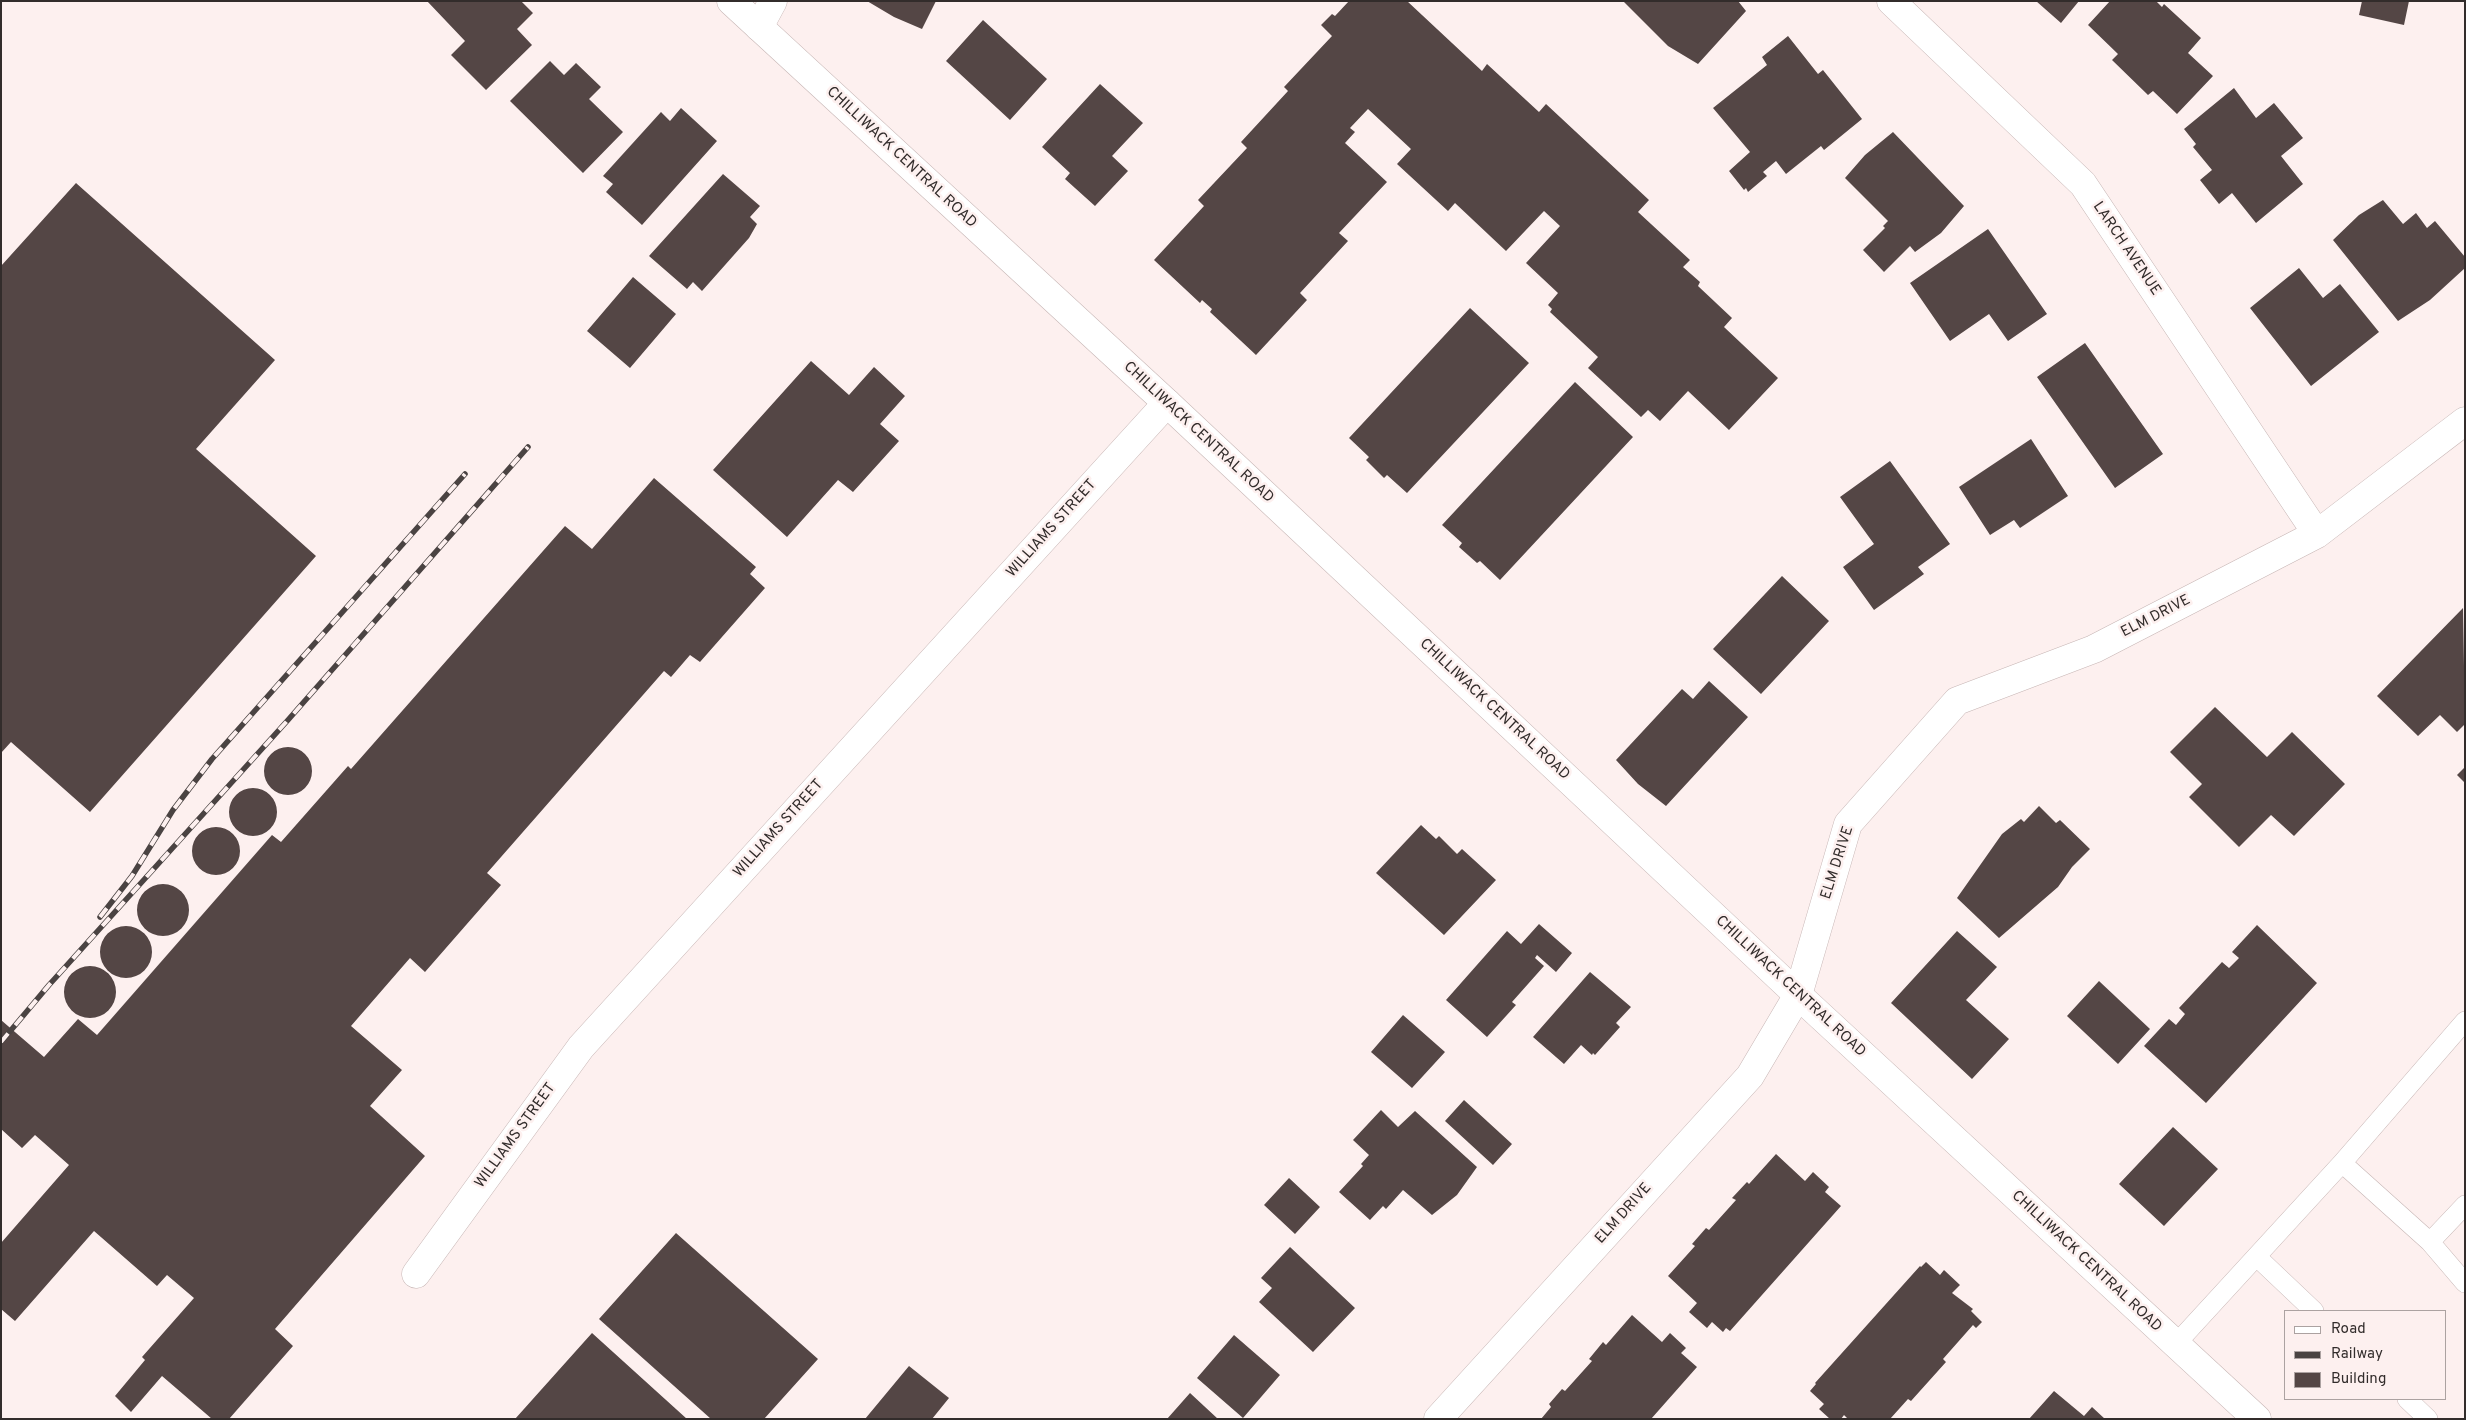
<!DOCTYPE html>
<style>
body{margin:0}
#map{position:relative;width:2466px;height:1420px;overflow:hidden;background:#fdf0ef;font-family:Overpass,sans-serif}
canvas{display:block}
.frame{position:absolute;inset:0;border:2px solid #322c2b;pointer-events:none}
.legend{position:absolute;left:2284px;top:1310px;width:162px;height:90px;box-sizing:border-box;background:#fdf0ef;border:1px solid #aca2a1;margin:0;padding:6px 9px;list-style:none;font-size:15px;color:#322c2b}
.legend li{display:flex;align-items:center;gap:10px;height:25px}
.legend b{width:25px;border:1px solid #aca2a1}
</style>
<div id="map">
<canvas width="2466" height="1420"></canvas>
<div class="frame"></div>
<ul class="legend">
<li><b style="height:6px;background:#fff"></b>Road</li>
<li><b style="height:6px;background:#4a4342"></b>Railway</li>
<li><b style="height:14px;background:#544645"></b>Building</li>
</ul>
</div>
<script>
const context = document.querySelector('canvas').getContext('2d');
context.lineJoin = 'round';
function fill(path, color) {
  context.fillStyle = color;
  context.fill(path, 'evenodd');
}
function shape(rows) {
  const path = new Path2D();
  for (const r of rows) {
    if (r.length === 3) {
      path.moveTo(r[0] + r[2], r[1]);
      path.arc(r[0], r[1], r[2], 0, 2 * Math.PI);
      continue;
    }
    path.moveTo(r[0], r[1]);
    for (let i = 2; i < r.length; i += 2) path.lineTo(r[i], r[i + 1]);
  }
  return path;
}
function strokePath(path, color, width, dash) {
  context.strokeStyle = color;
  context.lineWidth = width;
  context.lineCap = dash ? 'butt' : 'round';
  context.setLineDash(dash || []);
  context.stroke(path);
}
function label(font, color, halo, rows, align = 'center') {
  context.font = font + ' Overpass,sans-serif';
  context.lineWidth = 5;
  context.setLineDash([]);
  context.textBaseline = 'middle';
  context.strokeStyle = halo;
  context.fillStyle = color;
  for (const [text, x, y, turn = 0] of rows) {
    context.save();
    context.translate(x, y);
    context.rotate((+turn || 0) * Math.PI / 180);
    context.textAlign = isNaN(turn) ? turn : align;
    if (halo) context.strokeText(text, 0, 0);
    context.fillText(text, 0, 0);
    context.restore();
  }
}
const building = shape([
 [427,1,521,1,533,13,517,29,532,45,486,90,451,55,465,41],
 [867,1,936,1,922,29,894,17],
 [1349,1,1407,1,1482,71,1487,64,1539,112,1546,104,1649,200,1638,212,1690,260,1683,267,1700,282,1698,286,1732,318,1724,327,1778,378,1729,430,1688,391,1660,421,1648,410,1641,417,1588,368,1598,357,1550,312,1552,309,1548,305,1558,293,1526,263,1560,226,1544,211,1506,251,1455,203,1448,211,1397,164,1411,149,1368,109,1350,128,1355,132,1345,143,1387,182,1339,233,1348,241,1300,293,1307,300,1256,355,1210,312,1212,309,1202,300,1200,303,1154,260,1204,206,1198,200,1247,148,1241,142,1288,91,1284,87,1332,36,1321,25,1332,14,1335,16],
 [1623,1,1738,1,1746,11,1698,64,1668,46],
 [2036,1,2079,1,2061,23],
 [2110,1,2156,1,2162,7,2164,4,2201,38,2188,53,2213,76,2177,114,2153,91,2148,95,2112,60,2118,54,2088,25],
 [2362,1,2409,1,2404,25,2359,15],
 [983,20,1047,79,1010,120,946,61],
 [1788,36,1818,74,1823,70,1862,119,1824,150,1821,146,1786,174,1776,161,1763,172,1767,176,1748,192,1746,188,1744,190,1729,171,1750,152,1713,108,1767,65,1762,57],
 [550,61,564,75,576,63,601,87,589,99,623,132,583,173,510,101],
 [1100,84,1143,123,1112,156,1128,171,1095,206,1065,179,1070,173,1042,147],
 [2234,88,2256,118,2274,103,2303,138,2281,156,2303,184,2256,223,2232,193,2219,204,2200,180,2212,170,2193,147,2196,144,2184,129],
 [681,108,717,141,642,225,606,192,613,184,603,176,661,112,670,121],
 [1893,132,1964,206,1941,233,1915,252,1910,246,1884,272,1863,250,1885,228,1883,226,1888,221,1845,178,1865,155],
 [723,174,760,206,750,217,757,224,749,238,702,291,693,282,687,289,649,256],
 [76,183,275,360,196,449,316,556,90,812,11,742,1,753,1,266],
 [2383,200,2403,224,2416,213,2427,228,2435,221,2465,257,2465,268,2430,300,2398,321,2333,240,2359,215],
 [1988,229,2047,314,2008,341,1989,314,1950,341,1910,283],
 [2299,268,2323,298,2340,284,2379,332,2311,386,2250,308],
 [633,277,676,314,630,368,587,331],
 [1470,308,1529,363,1407,493,1387,475,1384,478,1366,460,1369,457,1349,438],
 [2085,343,2163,454,2115,488,2037,377],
 [811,361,849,395,874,367,905,396,880,424,899,441,853,492,838,480,787,537,713,470],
 [1575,382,1633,437,1500,580,1480,561,1477,563,1459,547,1462,543,1442,525],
 [2031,439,2068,496,2020,528,2014,520,1990,535,1959,487],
 [1890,461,1950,544,1918,567,1924,574,1874,610,1843,567,1874,544,1840,497],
 [654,478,756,567,750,574,765,588,700,662,690,655,671,677,664,671,487,873,501,885,425,972,410,958,351,1026,402,1070,370,1106,425,1156,275,1329,293,1346,229,1419,212,1419,162,1376,131,1412,115,1396,145,1360,142,1357,194,1298,167,1275,157,1286,94,1231,15,1321,1,1309,1,1243,69,1165,35,1135,22,1148,1,1129,1,1020,44,1057,78,1019,97,1035,272,835,281,842,348,766,351,769,565,526,592,549],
 [1782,576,1829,621,1761,694,1713,649],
 [2463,608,2465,724,2457,732,2440,715,2418,736,2377,696],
 [1709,681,1748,717,1666,806,1638,784,1616,760,1682,689,1693,699],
 [2215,707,2267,757,2292,732,2345,784,2294,836,2271,815,2239,847,2189,797,2202,784,2170,752],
 [288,771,24],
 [2465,767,2465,783,2457,775],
 [253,812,24],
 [2039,806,2056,823,2060,820,2090,849,2072,867,2058,887,1999,938,1957,898,2002,834,2021,819,2024,822],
 [1421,825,1436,839,1439,836,1457,854,1462,849,1496,880,1444,935,1376,873],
 [216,851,24],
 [163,910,26],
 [1539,924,1572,953,1556,972,1537,955,1535,958,1544,966,1512,1002,1516,1005,1487,1037,1446,1000,1507,931,1521,944],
 [2257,925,2317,983,2206,1103,2144,1046,2169,1019,2176,1025,2185,1014,2179,1008,2222,962,2229,968,2239,958,2232,952],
 [126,952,26],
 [1957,931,1997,967,1966,1000,2009,1039,1972,1079,1891,1003],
 [90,992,26],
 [1590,972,1631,1007,1616,1023,1620,1027,1595,1055,1593,1053,1592,1055,1581,1045,1564,1064,1533,1037],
 [2099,981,2150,1029,2118,1064,2067,1016],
 [1403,1015,1445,1052,1412,1088,1371,1052],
 [1464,1100,1512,1144,1493,1165,1445,1121],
 [1381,1110,1398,1127,1415,1111,1477,1167,1457,1195,1432,1215,1403,1190,1386,1209,1383,1206,1370,1220,1339,1192,1363,1166,1361,1164,1369,1155,1353,1140],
 [2173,1127,2218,1169,2164,1226,2119,1184],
 [1776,1154,1805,1181,1813,1172,1829,1187,1825,1192,1841,1206,1730,1331,1726,1328,1723,1332,1712,1322,1707,1328,1689,1312,1697,1303,1668,1276,1695,1246,1692,1244,1706,1228,1709,1230,1736,1200,1732,1198,1747,1182,1749,1184],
 [1289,1178,1320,1207,1295,1234,1264,1205],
 [676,1233,818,1359,764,1419,711,1419,599,1319],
 [1290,1247,1355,1308,1313,1352,1259,1302,1272,1288,1261,1278],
 [1926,1262,1940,1275,1944,1270,1960,1285,1952,1293,1973,1309,1971,1311,1982,1322,1976,1328,1973,1325,1943,1359,1946,1362,1911,1401,1908,1399,1890,1419,1848,1419,1844,1415,1841,1419,1830,1419,1819,1409,1824,1404,1810,1391,1816,1384,1815,1383,1920,1266,1921,1267],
 [1632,1315,1662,1342,1670,1333,1686,1348,1681,1353,1697,1367,1651,1419,1541,1419,1551,1407,1549,1404,1562,1389,1565,1391,1592,1361,1589,1359,1603,1342,1606,1345],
 [592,1333,687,1419,515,1419],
 [1234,1335,1280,1375,1243,1418,1197,1378],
 [909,1366,949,1398,932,1419,865,1419],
 [2054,1391,2084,1416,2092,1407,2105,1419,2029,1419],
 [1190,1393,1218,1419,1167,1419]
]);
const lane = shape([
 [2342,1163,2430,1242,2465,1205],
 [2430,1242,2465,1283],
 [2257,1257,2314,1311],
 [2175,1345,2342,1163,2465,1021],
 [2407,1399,2428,1419]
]);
const street = shape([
 [1891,1,2083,184,2317,534],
 [759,27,773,1],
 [416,1274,581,1047,1167,403],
 [1438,1419,1750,1076,1798,995,1848,824,1957,701,2094,649,2317,534,2465,421]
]);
const secondary = shape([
 [731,1,1167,403,1798,995,2257,1419]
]);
const rail = shape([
 [100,917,132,876,173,810,212,759,465,474],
 [1,1042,49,985,288,720,528,447]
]);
const streetNames = [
 ["CHILLIWACK CENTRAL ROAD",901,158,43],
 ["LARCH AVENUE",2126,249,56],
 ["CHILLIWACK CENTRAL ROAD",1198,433,43],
 ["WILLIAMS STREET",1052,529,-48],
 ["ELM DRIVE",2156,617,-27],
 ["CHILLIWACK CENTRAL ROAD",1494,710,43],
 ["WILLIAMS STREET",779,829,-48],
 ["ELM DRIVE",1838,863,-72],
 ["CHILLIWACK CENTRAL ROAD",1790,987,43],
 ["WILLIAMS STREET",516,1136,-54],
 ["ELM DRIVE",1624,1214,-48],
 ["CHILLIWACK CENTRAL ROAD",2086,1262,43]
];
fill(building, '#544645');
strokePath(lane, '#c6b5b4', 20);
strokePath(street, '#c6b5b4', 29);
strokePath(secondary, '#c6b5b4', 29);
strokePath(lane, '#fff', 19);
strokePath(street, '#fff', 28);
strokePath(secondary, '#fff', 28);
strokePath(rail, '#4a4342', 5.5);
strokePath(rail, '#fdf0ef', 4, [11]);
label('15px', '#322c2b', '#fdf0ef', streetNames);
</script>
